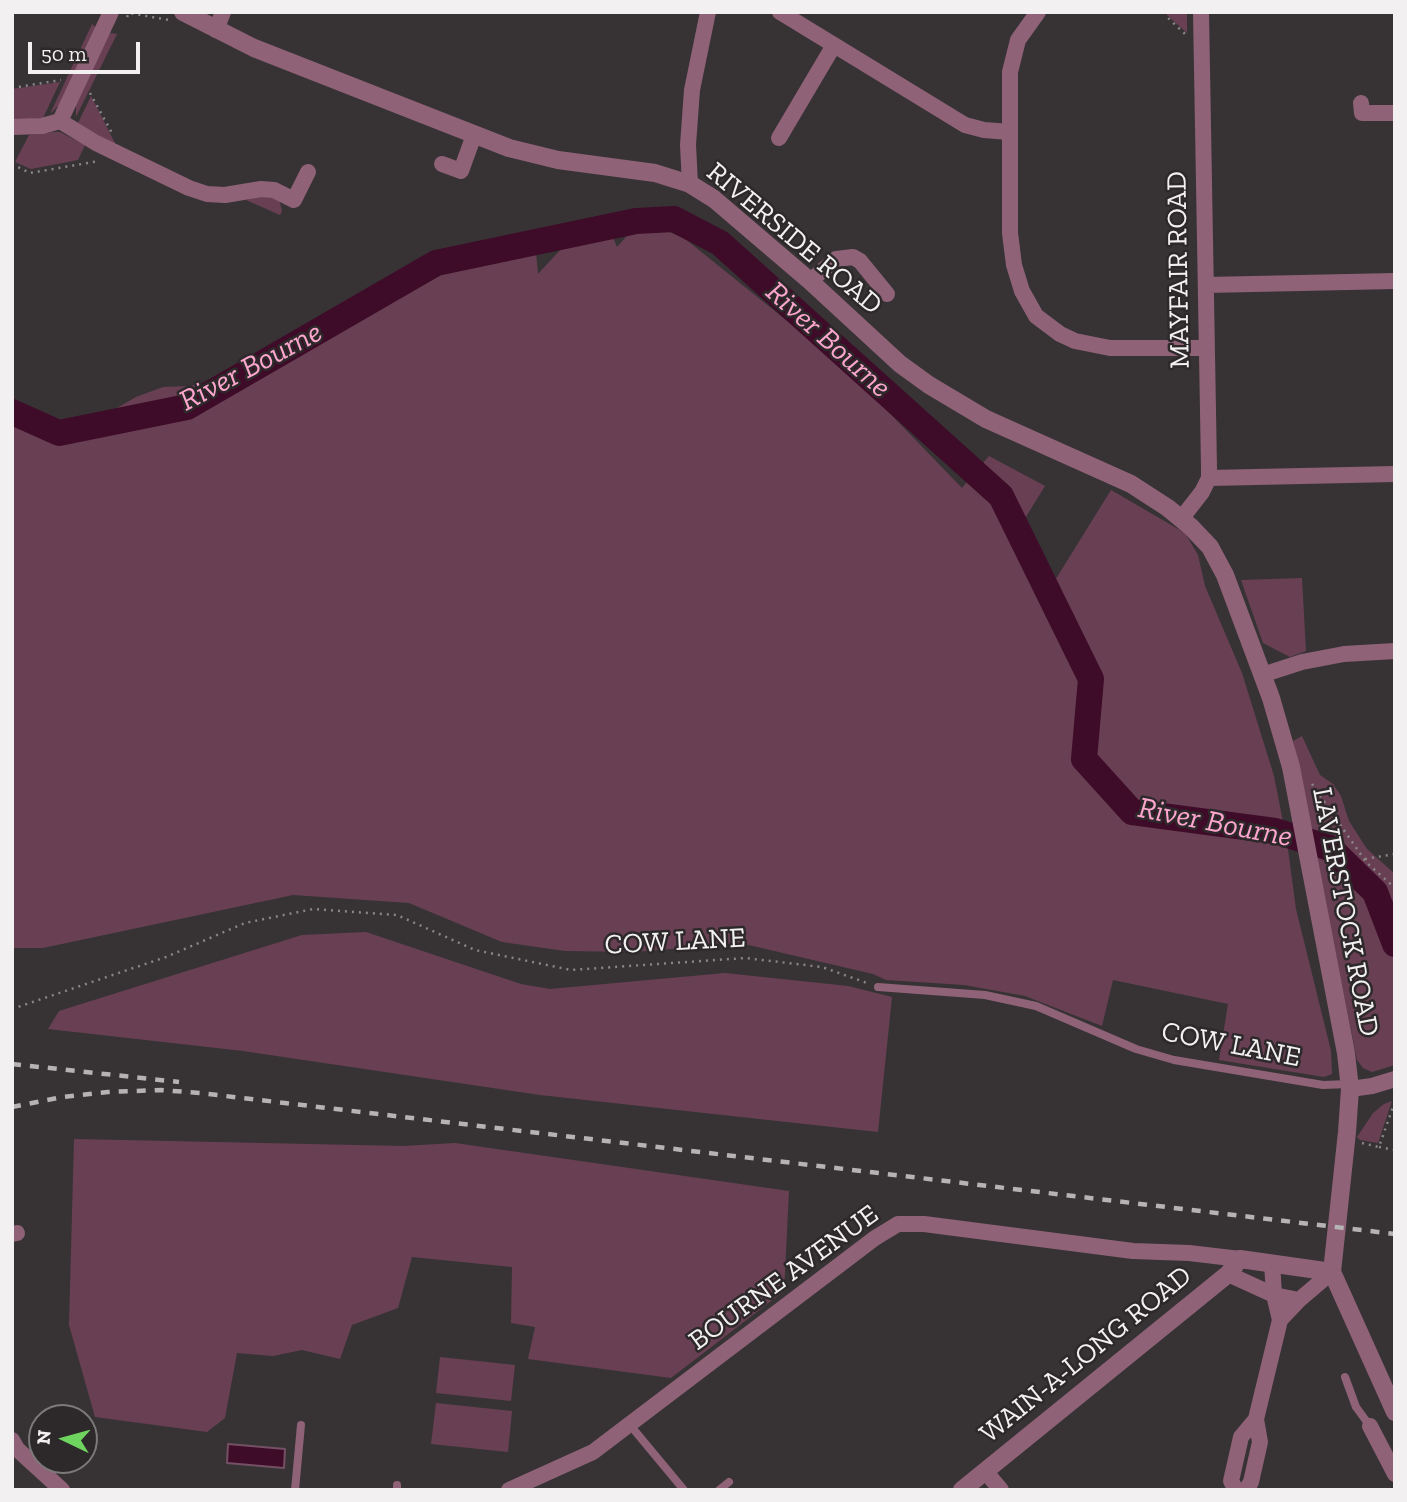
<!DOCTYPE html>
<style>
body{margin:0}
#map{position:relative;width:1407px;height:1502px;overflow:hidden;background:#373335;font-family:"Zilla Slab",serif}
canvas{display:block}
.frame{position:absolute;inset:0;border:14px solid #f3f0f1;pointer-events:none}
.north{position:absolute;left:28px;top:1404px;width:70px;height:70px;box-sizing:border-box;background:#2d292b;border:2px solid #7c797a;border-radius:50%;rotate:275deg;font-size:19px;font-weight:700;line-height:28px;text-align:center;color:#f3f0f1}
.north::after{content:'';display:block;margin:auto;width:24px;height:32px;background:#6fd35f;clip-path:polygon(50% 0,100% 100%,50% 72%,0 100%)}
.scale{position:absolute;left:28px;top:42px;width:112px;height:32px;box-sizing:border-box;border:4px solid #f3f0f1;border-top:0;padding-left:9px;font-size:21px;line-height:24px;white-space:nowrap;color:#f3f0f1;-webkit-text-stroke:5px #2d292b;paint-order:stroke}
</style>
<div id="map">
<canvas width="1407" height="1502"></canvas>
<div class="frame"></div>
<div class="north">N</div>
<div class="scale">50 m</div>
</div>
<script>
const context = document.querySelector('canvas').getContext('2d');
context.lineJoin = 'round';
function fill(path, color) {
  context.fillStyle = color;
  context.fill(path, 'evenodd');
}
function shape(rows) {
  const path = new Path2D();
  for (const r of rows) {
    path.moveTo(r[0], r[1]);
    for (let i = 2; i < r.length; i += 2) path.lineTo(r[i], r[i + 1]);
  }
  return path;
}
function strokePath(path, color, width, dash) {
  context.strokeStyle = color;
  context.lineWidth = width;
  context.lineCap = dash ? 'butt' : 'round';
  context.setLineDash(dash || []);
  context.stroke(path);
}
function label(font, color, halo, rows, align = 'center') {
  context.font = font + ' "Zilla Slab",serif';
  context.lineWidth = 5;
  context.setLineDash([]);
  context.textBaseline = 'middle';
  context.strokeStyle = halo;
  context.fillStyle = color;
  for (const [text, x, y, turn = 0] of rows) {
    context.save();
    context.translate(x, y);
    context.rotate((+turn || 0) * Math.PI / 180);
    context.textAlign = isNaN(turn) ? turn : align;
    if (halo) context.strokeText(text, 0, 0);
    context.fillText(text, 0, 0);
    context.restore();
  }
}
const green = shape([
 [1167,12,1187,12,1187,33,1167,15],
 [92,24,97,28,62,102,50,114],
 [109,33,117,34,76,117,76,103],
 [60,82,43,118,12,121,12,89],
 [91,96,116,145,116,146,78,123],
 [53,132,60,132,85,145,78,160,31,169,15,162,29,135],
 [263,195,279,199,282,211,280,215,246,200],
 [634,228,664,230,684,238,848,370,962,488,989,456,1045,486,1024,520,1054,582,1111,490,1185,533,1198,555,1205,586,1242,673,1274,776,1287,842,1296,909,1331,1051,1332,1074,1324,1077,1219,1060,1228,1004,1113,980,1102,1026,1025,996,964,985,886,980,873,974,740,943,635,952,565,951,502,942,409,903,293,895,43,948,12,948,12,406,60,426,103,416,136,397,163,387,190,386,221,380,226,395,441,275,536,253,538,274,562,248,611,233,617,247],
 [1302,578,1306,651,1290,657,1263,643,1241,580],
 [1302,736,1320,775,1333,784,1341,796,1349,821,1367,849,1395,874,1395,1065,1372,1072,1363,1068,1357,1060,1293,741],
 [366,932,521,984,550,989,725,973,848,986,892,997,878,1132,540,1095,243,1051,48,1029,59,1011,302,935],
 [1392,1101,1378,1143,1360,1140,1357,1137,1373,1113,1384,1104],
 [74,1139,403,1146,455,1143,789,1191,784,1291,671,1378,528,1359,535,1327,511,1323,512,1267,412,1257,398,1308,352,1325,340,1359,302,1350,273,1356,237,1353,225,1418,207,1432,95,1417,69,1325],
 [440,1357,515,1365,511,1401,436,1393],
 [436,1403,512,1411,508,1452,431,1444]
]);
const water = shape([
 [228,1444,285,1449,284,1468,227,1463,228,1444]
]);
const river = shape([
 [12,412,59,433,187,407,436,263,636,221,674,219,720,243,1001,496,1091,679,1084,759,1132,812,1275,831,1330,848,1375,892,1395,944]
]);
const path = shape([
 [1166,12,1166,16,1185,34],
 [127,17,129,13,169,20],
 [12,88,61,80],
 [90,93,112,133],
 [12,164,30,173,99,161],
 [1312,784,1366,862,1395,888],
 [1365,859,1395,854],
 [12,1009,166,957,245,923,313,909,397,915,475,950,571,970,745,958,822,967,867,983],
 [1362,1143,1379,1147,1395,1101],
 [1379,1147,1395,1150]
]);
const service = shape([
 [878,987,985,995,1036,1006,1136,1049,1174,1060,1323,1085,1349,1084],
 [1345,1377,1356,1407,1370,1426],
 [630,1425,684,1490],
 [295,1490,301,1425],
 [397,1490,397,1485],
 [719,1490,729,1482]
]);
const minor = shape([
 [780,12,965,125,984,130,1009,132],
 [1038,12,1018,40,1010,72,1010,233,1014,265,1022,291,1036,316,1060,334,1075,341,1110,348,1206,348],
 [216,30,223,12],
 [1361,103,1362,113,1395,113],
 [60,121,111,12],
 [12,127,42,126,60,121,96,143,189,188,207,194,225,195,261,189,274,190,294,200,308,172],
 [779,138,834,45],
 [442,164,461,171,474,135],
 [690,184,688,145,692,90,708,12],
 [810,281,836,259,853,257,860,261,887,294],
 [1206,285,1395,281],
 [1209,478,1395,474],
 [1181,519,1202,492,1209,478,1209,468,1201,12],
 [1262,675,1302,662,1344,654,1395,651],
 [1350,1089,1372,1086,1395,1079],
 [12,1234,17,1233],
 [1228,1274,1274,1295,1299,1300],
 [1280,1320,1299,1300,1332,1272],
 [1370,1426,1395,1474],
 [12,1440,17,1449,62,1490],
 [985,1471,1001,1490],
 [509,1490,593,1452,875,1238,898,1224,924,1224,1133,1251,1189,1253,1240,1259],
 [1236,1490,1231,1481,1241,1437,1256,1419],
 [1246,1490,1251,1482,1260,1442,1256,1419,1280,1320,1274,1295,1272,1263]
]);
const tertiary = shape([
 [183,12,254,48,509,148,558,160,655,173,690,184,714,199,810,281,900,364,929,385,986,419,1131,484,1168,508,1191,527,1210,547,1225,575,1271,698,1291,767,1346,1053,1350,1089,1347,1132,1332,1272,1395,1412],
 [962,1490,1228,1274,1240,1259,1332,1272]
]);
const rail = shape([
 [12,1064,179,1082],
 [12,1107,62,1097,108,1092,161,1090,200,1093,1395,1234]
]);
const streetNames = [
 ["RIVERSIDE ROAD",794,239,40],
 ["MAYFAIR ROAD",1179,270,-91],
 ["LAVERSTOCK ROAD",1345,912,79],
 ["COW LANE",675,942,-3],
 ["COW LANE",1231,1045,11],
 ["BOURNE AVENUE",784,1278,-36],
 ["WAIN-A-LONG ROAD",1086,1355,-39]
];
const waterNames = [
 ["River Bourne",828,340,42],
 ["River Bourne",251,367,-28],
 ["River Bourne",1215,823,11]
];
fill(green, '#694053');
fill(water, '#3e0c28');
strokePath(water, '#745064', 2);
strokePath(river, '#3e0c28', 26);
strokePath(path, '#898687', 2.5, [2, 5]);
strokePath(service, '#906277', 8);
strokePath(minor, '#906277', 16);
strokePath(tertiary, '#906277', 18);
strokePath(rail, '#b6b3b4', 4.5, [9, 9]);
label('28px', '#f3f0f1', '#2d292b', streetNames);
label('italic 30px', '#fea6ce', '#2d292b', waterNames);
</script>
